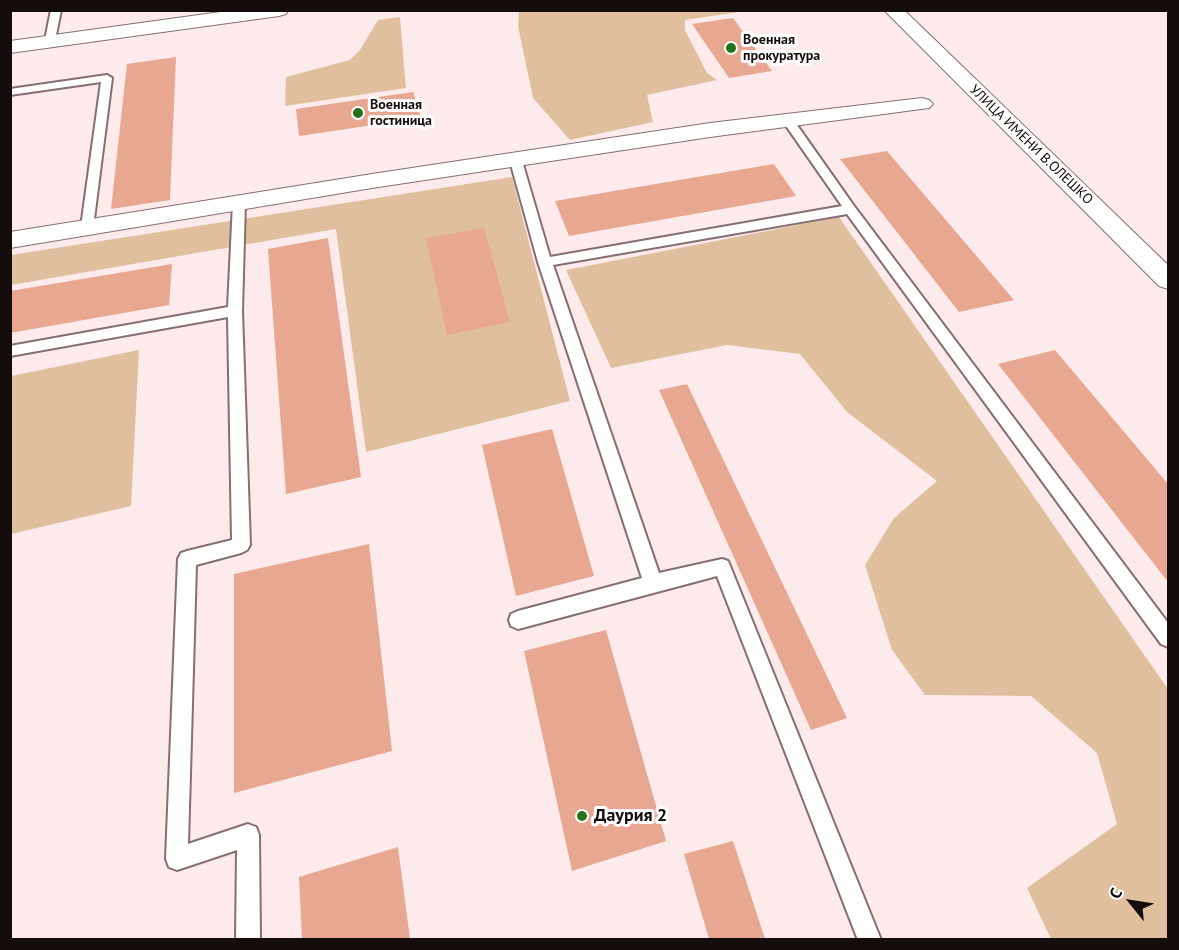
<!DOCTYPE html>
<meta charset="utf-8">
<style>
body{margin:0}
#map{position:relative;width:1179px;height:950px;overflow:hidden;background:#fdebec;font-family:"PT Sans",sans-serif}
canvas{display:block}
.frame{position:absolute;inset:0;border:12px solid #150c0c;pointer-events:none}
.north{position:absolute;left:1101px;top:872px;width:60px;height:60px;-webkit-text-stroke:4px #fff;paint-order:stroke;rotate:300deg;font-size:16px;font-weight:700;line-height:24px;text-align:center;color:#150c0c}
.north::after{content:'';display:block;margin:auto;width:21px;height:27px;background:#150c0c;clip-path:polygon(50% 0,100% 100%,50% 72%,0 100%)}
</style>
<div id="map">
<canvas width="1179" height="950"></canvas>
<div class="frame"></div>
<div class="north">С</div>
</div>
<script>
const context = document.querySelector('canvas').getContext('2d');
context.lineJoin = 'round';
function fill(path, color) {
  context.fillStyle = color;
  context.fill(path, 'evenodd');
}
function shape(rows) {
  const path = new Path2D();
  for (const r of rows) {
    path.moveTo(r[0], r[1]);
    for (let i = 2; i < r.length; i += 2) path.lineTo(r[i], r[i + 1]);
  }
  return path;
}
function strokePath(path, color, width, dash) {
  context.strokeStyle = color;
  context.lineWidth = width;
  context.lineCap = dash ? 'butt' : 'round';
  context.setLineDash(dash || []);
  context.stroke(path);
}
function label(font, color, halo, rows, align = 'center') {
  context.font = font + ' "PT Sans",sans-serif';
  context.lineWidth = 6;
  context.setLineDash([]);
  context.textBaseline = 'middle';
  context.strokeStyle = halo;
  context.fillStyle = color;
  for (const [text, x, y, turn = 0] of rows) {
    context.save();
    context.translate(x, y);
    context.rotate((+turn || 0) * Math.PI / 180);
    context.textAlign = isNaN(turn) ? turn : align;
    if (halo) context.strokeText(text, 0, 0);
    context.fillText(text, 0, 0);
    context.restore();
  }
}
const green = shape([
 [519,11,519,10,746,11,685,20,685,30,707,73,717,80,647,95,653,122,570,140,533,98,518,26],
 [400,17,406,88,285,106,286,77,350,60,360,50,378,20],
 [512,177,570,401,366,452,336,229,11,285,11,255],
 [839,217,1168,689,1168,939,1051,939,1027,888,1117,824,1097,753,1031,696,925,695,892,650,865,565,894,518,937,481,847,412,800,354,727,345,611,368,566,270],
 [139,350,131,506,11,534,11,376]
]);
const building = shape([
 [733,18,772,71,729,78,692,24],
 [176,57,170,200,111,209,127,64],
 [413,92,421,118,299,136,296,109],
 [887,151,1014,300,959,312,840,159],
 [774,164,796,196,569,236,555,201],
 [484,228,510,322,447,335,426,238],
 [328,238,361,477,286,494,268,249],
 [172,264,169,305,10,333,10,291],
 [1055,350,1168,484,1168,582,998,364],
 [687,384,847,718,811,730,659,390],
 [552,429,594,576,516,596,482,445],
 [369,544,392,751,234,793,234,574],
 [606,630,666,841,572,871,524,651],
 [733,841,765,939,709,939,684,854],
 [398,847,410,939,302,939,299,877]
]);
const lane = shape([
 [51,10,61,10,55,40,50,43,45,40,51,10],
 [107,75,112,78,93,227,87,231,81,227,101,82,10,95,10,89,107,75],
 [788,117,792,118,854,206,1168,623,1168,647,1161,644,847,214,553,265,659,573,722,559,728,561,881,940,858,940,717,576,518,629,511,626,509,620,511,614,518,611,642,578,538,262,510,161,516,157,522,161,550,257,842,206,782,120,788,117],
 [239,199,245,203,242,311,250,545,247,550,241,553,196,565,188,844,248,824,256,827,259,835,260,940,236,940,237,850,177,870,169,867,166,859,178,559,181,553,187,551,232,540,228,317,10,356,10,346,228,307,233,203,239,199]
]);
const street = shape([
 [235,10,288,10,286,14,279,16,10,53,10,41,235,10],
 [884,10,904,10,1168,265,1168,289,1159,286,884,10],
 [922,98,929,100,933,104,929,108,710,137,372,188,10,248,10,232,372,174,710,123,922,98]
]);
const markers = [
 [731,48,6,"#24731a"],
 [358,113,6,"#24731a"],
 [582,816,6,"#24731a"]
];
const farPoinames = [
 ["Военная",743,40],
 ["прокуратура",743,56],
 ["Военная",370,105],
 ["гостиница",370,121]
];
const farStreetnames = [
 ["УЛИЦА ИМЕНИ В.ОЛЕШКО",1031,145,44]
];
const nearPoinames = [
 ["Даурия 2",594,816]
];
fill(green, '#e0bf9f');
fill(building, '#e8a791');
strokePath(lane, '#876e70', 4);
strokePath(street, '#876e70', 2);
fill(lane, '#fff');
fill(street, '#fff');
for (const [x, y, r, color] of markers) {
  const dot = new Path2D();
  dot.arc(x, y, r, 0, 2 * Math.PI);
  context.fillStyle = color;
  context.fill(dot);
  strokePath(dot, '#fff', 2);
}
label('bold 14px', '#150c0c', '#fff', farPoinames, 'left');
label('14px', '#150c0c', '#fff', farStreetnames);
label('bold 18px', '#150c0c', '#fff', nearPoinames, 'left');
</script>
